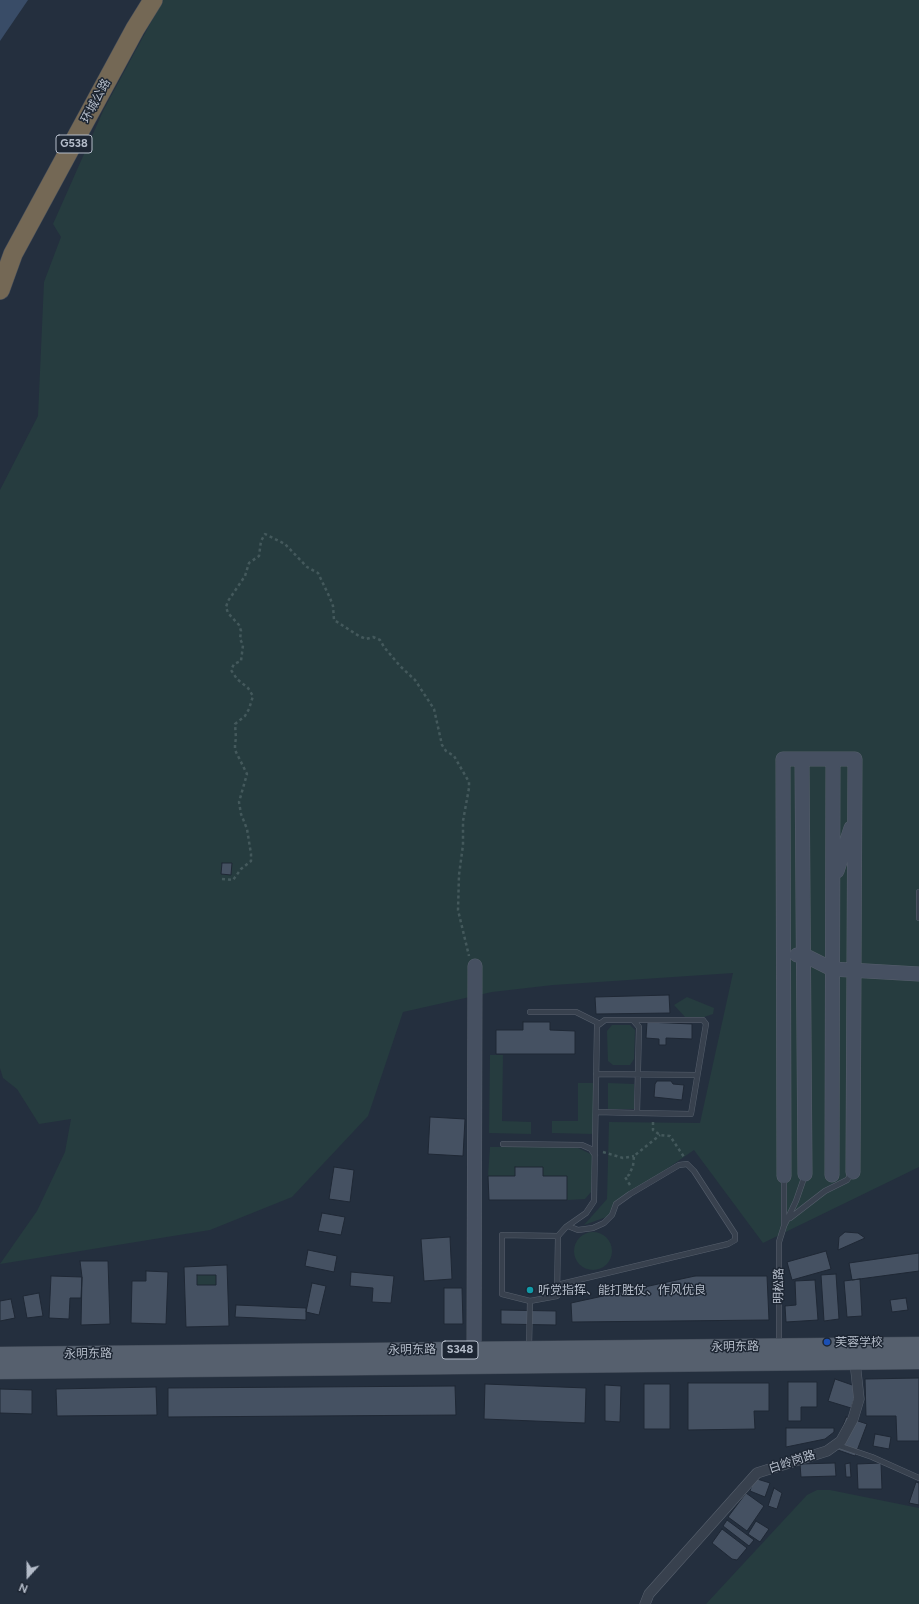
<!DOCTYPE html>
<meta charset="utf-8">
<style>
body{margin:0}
#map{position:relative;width:919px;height:1604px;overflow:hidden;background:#242f3e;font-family:Figtree,sans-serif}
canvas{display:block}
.north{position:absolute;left:8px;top:1556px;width:40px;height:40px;-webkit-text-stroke:3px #1d2633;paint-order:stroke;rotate:201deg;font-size:11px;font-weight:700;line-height:16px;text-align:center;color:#b4bcc9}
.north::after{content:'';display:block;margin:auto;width:14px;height:18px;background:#b4bcc9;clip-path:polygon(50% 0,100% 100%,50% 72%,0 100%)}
</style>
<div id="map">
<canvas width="919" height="1604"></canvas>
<div class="north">N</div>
</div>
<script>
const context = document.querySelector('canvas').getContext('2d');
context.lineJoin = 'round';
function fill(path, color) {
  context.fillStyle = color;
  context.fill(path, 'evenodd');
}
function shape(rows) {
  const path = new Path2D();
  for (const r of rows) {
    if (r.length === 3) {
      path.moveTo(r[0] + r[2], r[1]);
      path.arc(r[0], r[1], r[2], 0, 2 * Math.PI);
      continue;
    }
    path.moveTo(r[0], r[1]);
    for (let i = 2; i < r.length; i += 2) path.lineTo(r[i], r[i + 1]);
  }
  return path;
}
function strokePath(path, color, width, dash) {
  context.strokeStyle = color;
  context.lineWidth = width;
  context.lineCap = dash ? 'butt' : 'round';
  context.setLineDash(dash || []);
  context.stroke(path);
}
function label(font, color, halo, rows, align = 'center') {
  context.font = font + ' Figtree,"Noto Sans SC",sans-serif';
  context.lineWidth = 3;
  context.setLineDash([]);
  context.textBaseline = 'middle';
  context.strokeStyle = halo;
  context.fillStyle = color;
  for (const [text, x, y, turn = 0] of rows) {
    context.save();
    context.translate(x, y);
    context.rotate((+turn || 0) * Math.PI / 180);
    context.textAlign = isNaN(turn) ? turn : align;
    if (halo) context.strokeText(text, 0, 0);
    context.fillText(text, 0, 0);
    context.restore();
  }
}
const green = shape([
 [163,0,919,0,919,1167,763,1243,694,1150,616,1204,612,1215,584,1225,607,1199,609,1122,700,1123,733,973,553,985,492,992,403,1012,368,1116,292,1197,210,1230,0,1264,37,1211,65,1152,71,1119,39,1124,17,1089,3,1078,0,1068,0,490,38,416,44,282,61,237,53,224,104,109],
 [687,997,714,1008,713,1014,698,1019,685,1017,674,1005],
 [612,1025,630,1025,635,1030,634,1059,630,1065,613,1065,608,1061,607,1031],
 [490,1055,503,1055,502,1121,531,1122,531,1134,489,1133],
 [578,1083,593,1083,593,1134,552,1133,552,1121,578,1121],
 [608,1083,634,1084,634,1109,608,1109],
 [490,1147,576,1147,593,1155,591,1192,585,1199,567,1200,515,1176,488,1176],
 [593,1251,19],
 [197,1275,216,1275,216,1285,197,1285],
 [817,1490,830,1490,919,1508,919,1604,706,1604,807,1495]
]);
const water = shape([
 [0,0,28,0,0,41]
]);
const building = shape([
 [222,863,232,863,231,875,221,874,222,863],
 [669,995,670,1013,596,1014,595,997,669,995],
 [523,1022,550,1022,550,1030,575,1031,575,1054,496,1054,496,1030,523,1030,523,1022],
 [647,1022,692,1024,692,1039,666,1038,666,1045,659,1045,659,1039,646,1038,647,1022],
 [657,1081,671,1081,673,1084,684,1085,682,1100,654,1097,655,1084,657,1081],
 [430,1117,465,1119,463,1156,428,1154,430,1117],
 [334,1167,354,1170,350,1202,329,1199,334,1167],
 [515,1167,543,1167,543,1176,567,1176,567,1200,489,1200,488,1176,515,1176,515,1167],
 [322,1213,345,1217,341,1235,318,1231,322,1213],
 [845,1232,858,1233,865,1238,838,1250,839,1237,845,1232],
 [450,1237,452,1279,424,1281,421,1239,450,1237],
 [308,1250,337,1256,334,1272,305,1266,308,1250],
 [826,1251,831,1269,792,1280,787,1262,826,1251],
 [919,1253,919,1271,852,1280,849,1263,919,1253],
 [80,1261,108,1261,110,1324,81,1325,82,1277,80,1261],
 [227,1265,229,1326,186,1327,184,1267,227,1265],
 [197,1275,216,1275,216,1285,197,1285,197,1275],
 [146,1271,168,1272,166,1324,131,1323,132,1281,146,1281,146,1271],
 [351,1272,394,1276,391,1303,372,1302,373,1288,350,1286,351,1272],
 [836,1274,839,1319,824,1321,821,1275,836,1274],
 [51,1276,82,1277,81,1298,70,1298,69,1319,49,1318,51,1276],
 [695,1276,767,1276,769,1320,572,1322,571,1303,695,1276],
 [860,1279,862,1316,847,1317,844,1281,860,1279],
 [815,1280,818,1320,786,1322,785,1306,796,1305,795,1281,815,1280],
 [312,1283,326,1286,319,1315,306,1312,312,1283],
 [444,1288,462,1288,463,1324,444,1324,444,1288],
 [39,1293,43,1316,27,1318,23,1296,39,1293],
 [906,1298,908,1310,892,1312,890,1300,906,1298],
 [11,1299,15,1318,0,1321,0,1301,11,1299],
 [236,1305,306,1308,306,1320,235,1317,236,1305],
 [501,1310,556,1311,556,1325,501,1324,501,1310],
 [919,1378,919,1441,897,1441,896,1416,866,1416,865,1379,919,1378],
 [835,1379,858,1387,851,1408,828,1401,835,1379],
 [788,1382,817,1382,817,1407,801,1407,801,1421,788,1421,788,1382],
 [688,1383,769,1383,769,1411,754,1411,755,1429,688,1430,688,1383],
 [485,1384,586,1388,585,1423,484,1419,485,1384],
 [644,1384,670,1384,670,1429,644,1429,644,1384],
 [605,1385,621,1386,620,1422,605,1421,605,1385],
 [455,1386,456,1415,168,1417,168,1388,455,1386],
 [156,1387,157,1415,57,1416,56,1389,156,1387],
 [0,1389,32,1390,32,1414,0,1413,0,1389],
 [846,1417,867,1424,855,1456,835,1449,846,1417],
 [786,1428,834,1428,834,1432,825,1439,786,1447,786,1428],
 [875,1434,891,1437,889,1449,873,1446,875,1434],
 [835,1463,836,1476,801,1477,800,1464,835,1463],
 [850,1463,851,1477,846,1477,845,1464,850,1463],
 [881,1463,882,1489,858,1489,857,1464,881,1463],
 [754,1478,770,1483,765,1497,750,1491,754,1478],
 [916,1482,919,1483,919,1505,909,1503,916,1482],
 [774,1488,782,1493,777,1509,768,1506,774,1488],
 [746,1493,764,1506,747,1531,728,1517,746,1493],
 [727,1520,754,1540,749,1546,723,1526,727,1520],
 [756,1521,769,1529,760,1542,748,1534,756,1521],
 [722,1529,747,1548,737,1560,732,1559,712,1543,722,1529]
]);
const path = shape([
 [222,879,233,880,241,869,251,861,251,854,247,829,241,814,239,802,247,774,235,750,235,744,236,738,235,724,245,716,249,709,253,696,248,688,237,679,231,670,234,664,241,661,243,645,240,639,241,631,239,625,228,613,226,607,228,601,245,576,249,563,259,556,261,541,265,534,285,544,307,567,318,573,330,598,333,606,334,620,359,636,366,639,373,637,380,640,384,647,400,666,415,680,434,709,442,745,446,751,454,756,469,782,469,788,463,821,463,845,459,875,458,910,469,956],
 [653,1122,653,1130,660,1135,670,1136,684,1157],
 [603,1152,623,1158,634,1156],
 [630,1185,625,1177,629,1175,633,1166,634,1156,660,1135]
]);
const lane = shape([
 [919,892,919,918],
 [530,1012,576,1012,600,1024],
 [633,1020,703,1020,706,1024,691,1114,637,1113],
 [596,1074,697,1075],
 [503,1144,582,1145,591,1149,595,1155],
 [784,1177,784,1225],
 [790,1218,825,1191,847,1180,853,1172],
 [557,1285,728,1244,735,1240,735,1234,694,1171,687,1164,679,1165,630,1194,616,1204,612,1215,604,1223,593,1228,578,1230,568,1226],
 [530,1301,502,1294,502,1235,558,1236],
 [779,1344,779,1242,784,1226,796,1201,805,1175],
 [529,1348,530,1301,557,1296,558,1236,566,1227,586,1213,594,1201,597,1026,605,1020,633,1020,639,1027,637,1113,596,1112],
 [837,1445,872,1457,919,1478]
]);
const street = shape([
 [645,1604,649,1594,757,1473,827,1451,841,1441,853,1419,859,1399,855,1362]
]);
const secondary = shape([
 [802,759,805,1174],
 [837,871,851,828],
 [797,955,804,955,832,969,919,974],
 [832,1175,833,759],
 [784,1176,783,759,855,759,853,1172],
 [474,1361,475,966]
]);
const primary = shape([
 [0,1355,919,1345],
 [0,1371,919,1361]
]);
const highway = shape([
 [0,290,13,254,135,29,153,0]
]);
const markers = [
 [530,1290,4,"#0f9aa8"],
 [827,1342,4,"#1a4fb4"]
];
const shields = [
 [74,144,36],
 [460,1350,36]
];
const shieldNames = [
 ["G538",74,144],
 ["S348",460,1350]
];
const streetNames = [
 ["环城公路",96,101,-62],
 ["明松路",779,1286,-89],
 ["永明东路",735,1347,-1],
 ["永明东路",412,1350,-1],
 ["永明东路",88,1354,-1],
 ["白岭岗路",792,1462,-18]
];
const poiNames = [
 ["听党指挥、能打胜仗、作风优良",538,1290],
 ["芙蓉学校",835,1342]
];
fill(green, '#263c3f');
fill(water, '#394c67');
fill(building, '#455162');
strokePath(building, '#1f2835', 1);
strokePath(lane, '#565f6c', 6);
strokePath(street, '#565f6c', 11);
strokePath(secondary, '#565f6c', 15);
strokePath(primary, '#414a57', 17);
strokePath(highway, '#434c59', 20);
strokePath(path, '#44595c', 2.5, [3, 3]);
strokePath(lane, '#38414e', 5);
strokePath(street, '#38414e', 10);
strokePath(secondary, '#465061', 14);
strokePath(primary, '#56606e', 16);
strokePath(highway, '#746855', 19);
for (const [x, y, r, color] of markers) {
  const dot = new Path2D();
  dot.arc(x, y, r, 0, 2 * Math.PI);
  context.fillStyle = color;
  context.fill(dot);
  strokePath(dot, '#1d2633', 1.5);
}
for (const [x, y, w] of shields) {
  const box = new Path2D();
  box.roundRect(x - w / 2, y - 9, w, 18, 3);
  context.fillStyle = '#1d2633';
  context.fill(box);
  strokePath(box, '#b4bcc9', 1);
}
label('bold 11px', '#b4bcc9', null, shieldNames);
label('12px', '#b4bcc9', '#1d2633', streetNames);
label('12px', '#b4bcc9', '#1d2633', poiNames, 'left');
</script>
